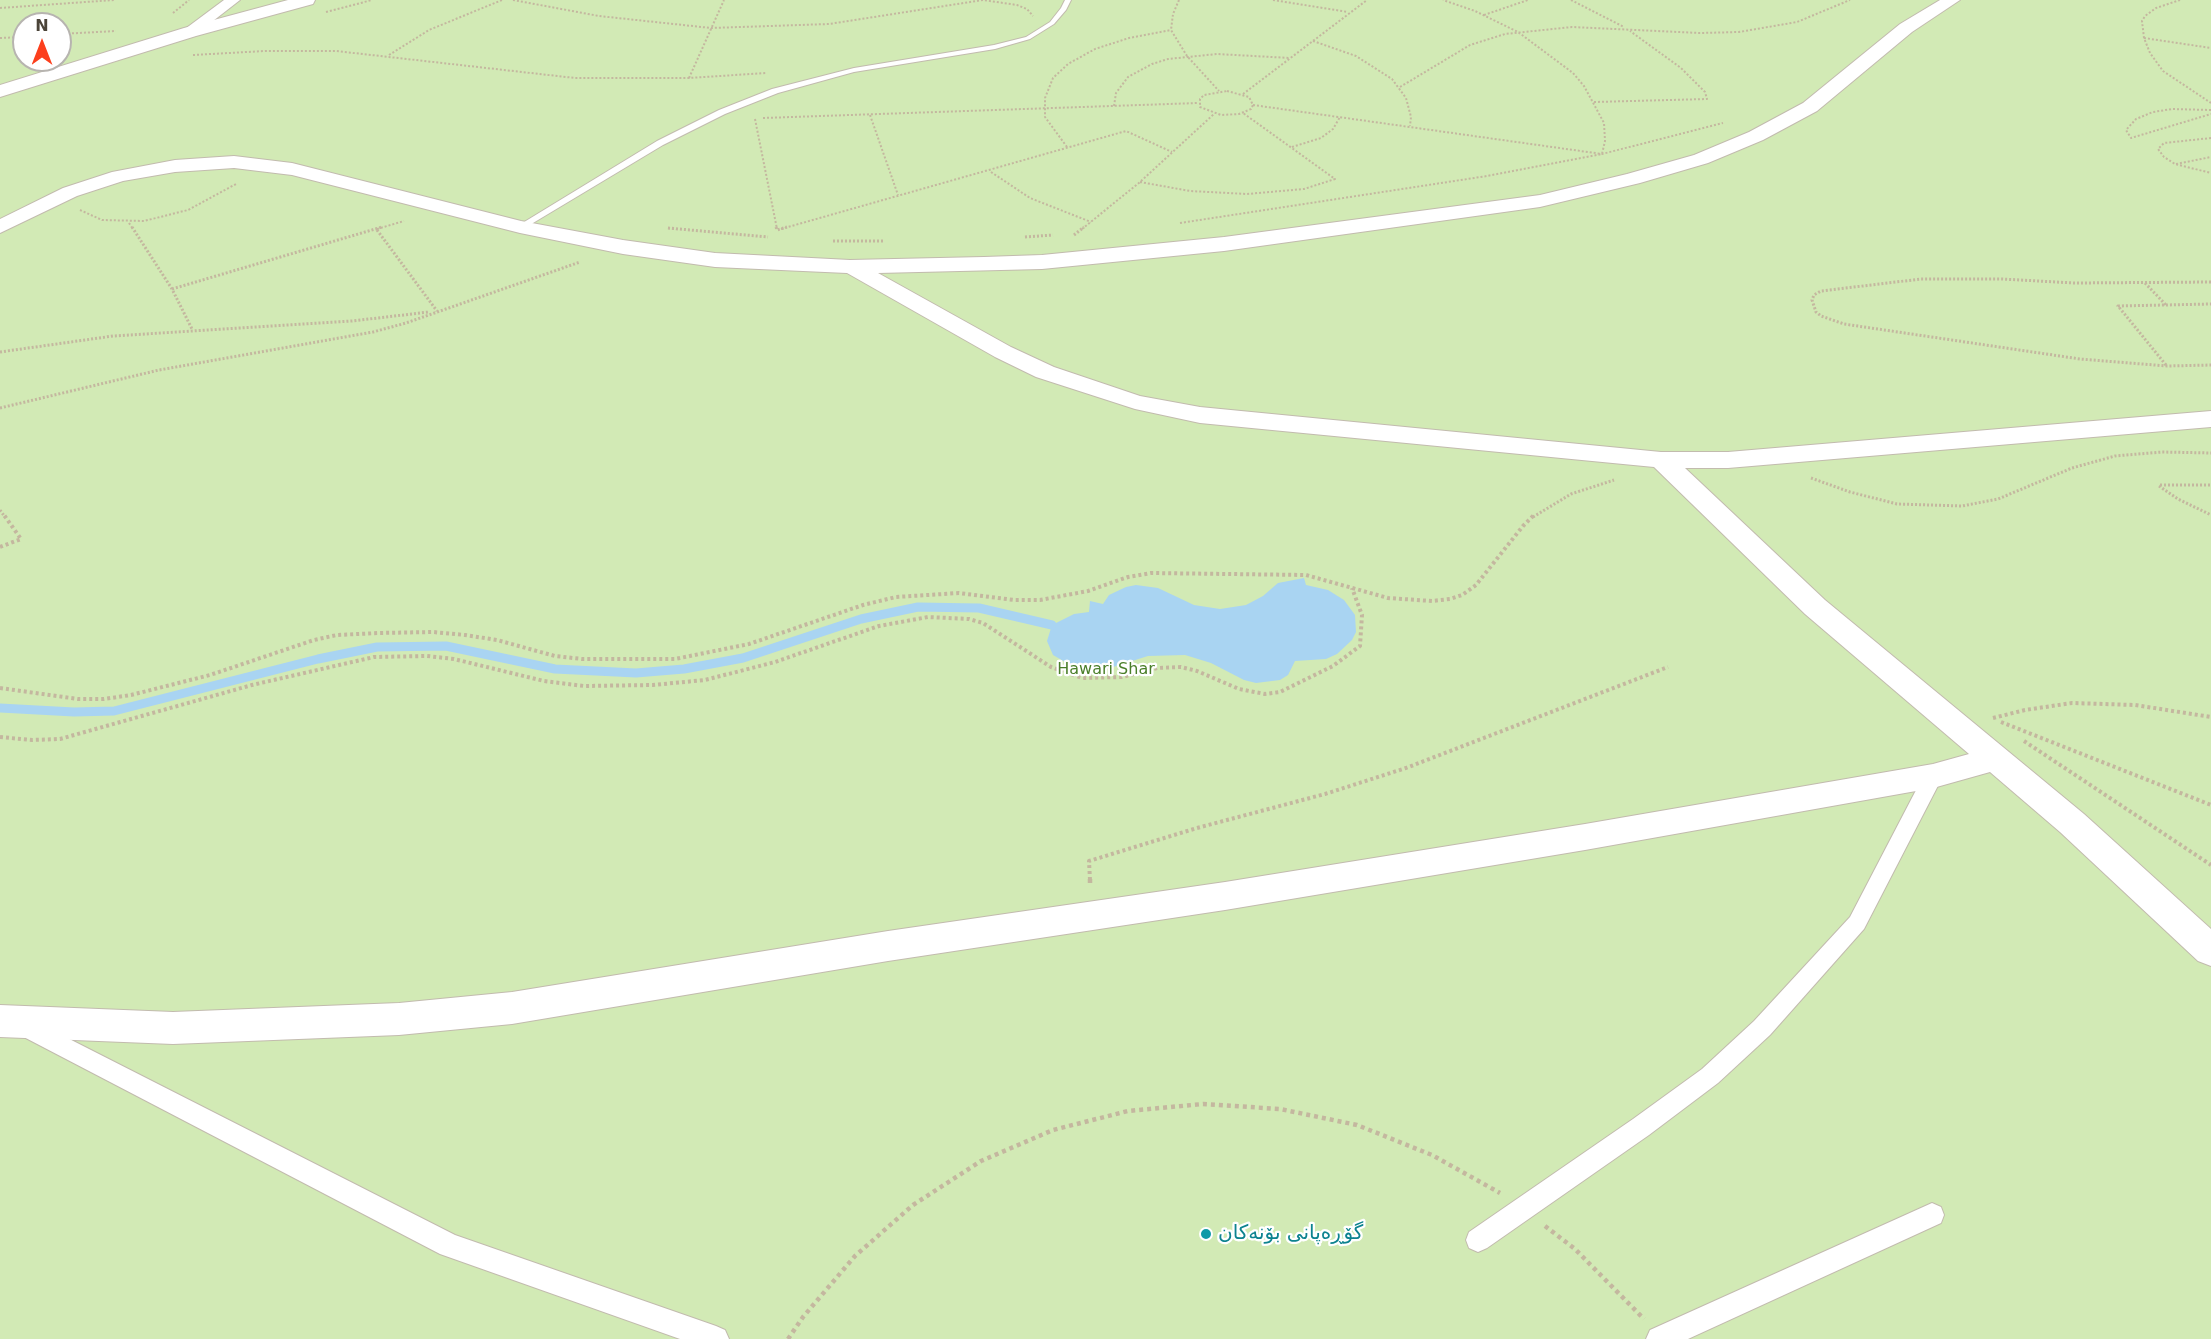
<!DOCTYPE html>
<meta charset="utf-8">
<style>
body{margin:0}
#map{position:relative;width:2211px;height:1339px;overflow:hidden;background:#f6f3ec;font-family:"DejaVu Sans",sans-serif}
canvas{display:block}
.north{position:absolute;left:12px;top:12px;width:60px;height:60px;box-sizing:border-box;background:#fff;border:2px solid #b7b4b0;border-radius:50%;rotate:0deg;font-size:16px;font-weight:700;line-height:24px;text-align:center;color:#4b4439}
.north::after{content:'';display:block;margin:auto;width:21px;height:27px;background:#fc3f1d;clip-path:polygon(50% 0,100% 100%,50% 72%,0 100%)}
</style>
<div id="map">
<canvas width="2211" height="1339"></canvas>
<div class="north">N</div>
</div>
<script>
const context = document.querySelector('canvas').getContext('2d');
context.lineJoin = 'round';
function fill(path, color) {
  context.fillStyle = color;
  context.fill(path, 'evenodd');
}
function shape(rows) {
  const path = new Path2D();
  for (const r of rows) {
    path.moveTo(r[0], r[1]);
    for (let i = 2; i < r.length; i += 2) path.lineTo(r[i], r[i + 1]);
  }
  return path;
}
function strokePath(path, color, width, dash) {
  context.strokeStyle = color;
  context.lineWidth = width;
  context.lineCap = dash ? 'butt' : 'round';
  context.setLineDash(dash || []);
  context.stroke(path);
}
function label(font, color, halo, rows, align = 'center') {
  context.font = font + ' "DejaVu Sans",Vazirmatn,sans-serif';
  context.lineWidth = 4.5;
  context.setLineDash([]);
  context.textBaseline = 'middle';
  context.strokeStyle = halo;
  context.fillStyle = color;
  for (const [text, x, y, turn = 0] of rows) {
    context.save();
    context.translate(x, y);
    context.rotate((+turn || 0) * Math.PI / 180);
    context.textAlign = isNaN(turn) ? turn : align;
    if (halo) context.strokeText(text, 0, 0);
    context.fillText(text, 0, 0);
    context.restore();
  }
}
const green = shape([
 [0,0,2211,0,2211,1339,0,1339],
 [24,24,60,24,60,60,24,60]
]);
const water = shape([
 [1304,578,1306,585,1328,590,1344,600,1355,615,1356,632,1352,640,1337,654,1326,659,1295,661,1288,675,1280,680,1256,683,1244,680,1211,663,1185,655,1148,656,1110,668,1083,668,1072,666,1053,655,1047,641,1052,625,1074,614,1089,612,1090,601,1103,604,1109,595,1126,587,1136,585,1158,588,1194,605,1220,609,1246,605,1263,596,1278,583]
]);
const stream = shape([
 [0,708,74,712,114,711,318,659,377,647,446,646,555,669,636,673,684,669,743,658,861,619,918,607,979,608,1052,625]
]);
const pathFar3 = shape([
 [513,0,599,16,711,28,829,24,983,0,1017,5,1027,9,1033,16],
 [1179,0,1173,14,1171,30,1187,56,1219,91],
 [1273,0,1348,12],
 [1571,0,1624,27],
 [2180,0,2156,8,2145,16,2142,21,2144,38,2150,53,2163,71,2211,103],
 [0,8,114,0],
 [326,12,372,0],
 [173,13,189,0],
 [1484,15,1528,0],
 [60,34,116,31],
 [0,38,24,37],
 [2144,38,2211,48],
 [1313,41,1356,56,1392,79,1406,98,1411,117,1410,126],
 [193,55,265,51,336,51,575,78,689,78,766,73],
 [389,55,429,30,502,0],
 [689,78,724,0],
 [1400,87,1470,45,1505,34,1572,27,1700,33,1739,32,1797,22,1850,0],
 [1227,91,1249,97,1253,105,1251,109,1239,114,1221,115,1200,107,1200,99,1204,95,1227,91],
 [1243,94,1367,0],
 [1594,102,1707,99,1705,92,1681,68,1630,31],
 [1253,105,1602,154,1723,123],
 [1114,106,1116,93,1128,77,1152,64,1168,59,1217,54,1290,58],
 [2211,110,2172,109,2153,112,2136,119,2126,130,2131,138,2211,114],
 [870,115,898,195],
 [763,118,1198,103],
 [755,119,777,229],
 [2211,138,2164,143,2158,149,2164,157,2175,164,2211,173],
 [1067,147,1045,117,1045,98,1053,78,1068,64,1095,49,1129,38,1171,30],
 [1292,147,1321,138,1333,129,1340,117],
 [2176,164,2211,157],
 [991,172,1030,198,1091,222],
 [1140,182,1190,191,1247,194,1304,189,1335,179,1243,113],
 [80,210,102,220,144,221,188,210,236,184],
 [129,223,133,229],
 [1180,223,1487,176,1602,154,1605,141,1604,123,1584,86,1573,73,1518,32,1475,11,1443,0],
 [668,228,677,229],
 [377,229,404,221],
 [781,229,1126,131,1172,152],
 [1082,229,1140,182,1214,114]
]);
const pathFar2 = shape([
 [132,227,172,289,192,329],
 [776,227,777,230,787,227],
 [668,228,768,237],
 [377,230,437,311],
 [1074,235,1084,227],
 [1025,237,1053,235],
 [833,241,885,241],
 [2211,282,2074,283,2002,279,1921,279,1821,291,1814,295,1812,300,1816,312,1821,316,1844,324,2080,359,2167,366,2211,365],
 [2145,283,2166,305],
 [172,289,382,227],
 [0,352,113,336,352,321,429,312],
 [2166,365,2118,306,2211,304],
 [0,408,159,370,373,332,406,323,580,262],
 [1811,478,1850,492,1897,504,1962,506,1998,499,2072,468,2115,456,2162,452,2211,453],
 [2160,485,2211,485],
 [2159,486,2178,499,2211,515],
 [0,510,5,517],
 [1533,517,1571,494,1614,480]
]);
const pathFar1 = shape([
 [0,547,21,539,4,515],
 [0,688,78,699,104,699,131,695,210,675,314,640,337,635,379,633,433,632,465,635,497,640,555,656,582,659,675,659,749,644,863,605,896,597,959,593,1014,600,1040,600,1088,591,1128,577,1151,573,1306,575,1388,598,1432,601,1450,599,1462,595,1476,585,1523,526,1534,515],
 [1993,718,2025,710,2072,703,2135,705,2211,717],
 [2001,722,2211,805],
 [0,737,32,740,60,739,252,685,374,657,427,656,454,659,544,681,584,686,653,685,705,680,775,662,879,626,928,617,969,619,983,623,1051,667,1082,678,1122,677,1157,668,1181,667,1197,671,1239,689,1265,694,1280,692,1333,666,1360,646,1362,615,1352,588],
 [2024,741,2211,865],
 [1090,880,1089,861,1197,828,1325,794,1406,768,1668,667]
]);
const path = shape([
 [1090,879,1090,885],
 [1545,1226,1575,1249,1644,1319],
 [788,1339,803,1317,855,1256,913,1205,981,1161,1053,1130,1128,1111,1203,1104,1280,1109,1357,1125,1432,1155,1500,1193]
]);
const service = shape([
 [1065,0,1071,0,1066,10,1054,24,1030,39,995,49,854,72,778,93,725,114,663,145,523,229,516,227,657,141,719,110,772,89,854,68,994,45,1026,37,1050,22,1061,8,1065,0]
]);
const pedestrian = shape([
 [1933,769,1940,771,1943,776,1864,929,1770,1035,1718,1083,1649,1135,1487,1248,1478,1252,1469,1248,1466,1240,1469,1232,1633,1119,1702,1069,1754,1021,1850,917,1926,771,1933,769],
 [28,1018,455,1235,716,1326,725,1330,729,1339,680,1339,440,1254,20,1035,17,1028,20,1021,28,1018],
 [1932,1203,1941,1207,1944,1215,1941,1223,1688,1339,1646,1339,1650,1330,1932,1203]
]);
const minor = shape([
 [224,0,240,0,195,35,185,35,183,32,185,29,224,0]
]);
const tertiary = shape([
 [288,0,315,0,313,4,196,36,0,97,0,85,184,28,288,0],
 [1940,0,1960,0,1912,32,1817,111,1763,140,1708,163,1640,183,1540,207,1224,251,1042,269,878,273,1011,347,1054,367,1140,396,1200,407,1661,452,1728,452,2211,411,2211,427,1728,468,1685,468,1825,600,2084,814,2211,929,2211,966,2198,961,2060,832,1990,772,1933,788,1585,850,1225,910,888,961,512,1024,399,1035,173,1044,0,1037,0,1005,173,1012,399,1003,512,992,888,931,1225,882,1585,824,1933,764,1969,754,1805,614,1654,467,1200,423,1135,409,1036,377,995,357,847,273,715,267,623,254,520,233,292,175,234,168,175,172,123,181,77,196,0,233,0,219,63,188,112,172,175,160,234,156,292,163,521,221,623,240,715,253,850,260,984,257,1042,255,1224,237,1540,195,1627,174,1694,155,1749,132,1803,103,1900,24,1940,0]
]);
const markers = [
 [1206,1234,6,"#0f9aa8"]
];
const parkNames = [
 ["Hawari Shar",1106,670]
];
const nearCulturenames = [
 ["گۆڕەپانی بۆنەکان",1218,1234]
];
fill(green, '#d2eab5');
fill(water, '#a9d4f2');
strokePath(stream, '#a9d4f2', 9);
strokePath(service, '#c2bbae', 2);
strokePath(pedestrian, '#c2bbae', 2);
strokePath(minor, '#c2bbae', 2);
strokePath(tertiary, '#c2bbae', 2);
strokePath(pathFar3, '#c4b79f', 2, [2, 2]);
strokePath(pathFar2, '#c4b79f', 3, [2, 2]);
strokePath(pathFar1, '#c4b79f', 4, [3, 3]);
strokePath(path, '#c4b79f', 4.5, [4, 4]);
fill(service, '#fff');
fill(pedestrian, '#fff');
fill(minor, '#fff');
fill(tertiary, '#fff');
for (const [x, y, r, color] of markers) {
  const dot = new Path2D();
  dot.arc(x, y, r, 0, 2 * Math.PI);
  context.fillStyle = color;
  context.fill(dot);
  strokePath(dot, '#fff', 2);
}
label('16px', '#4a7f2a', '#fff', parkNames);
label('20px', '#0d838f', '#fff', nearCulturenames, 'left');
</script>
